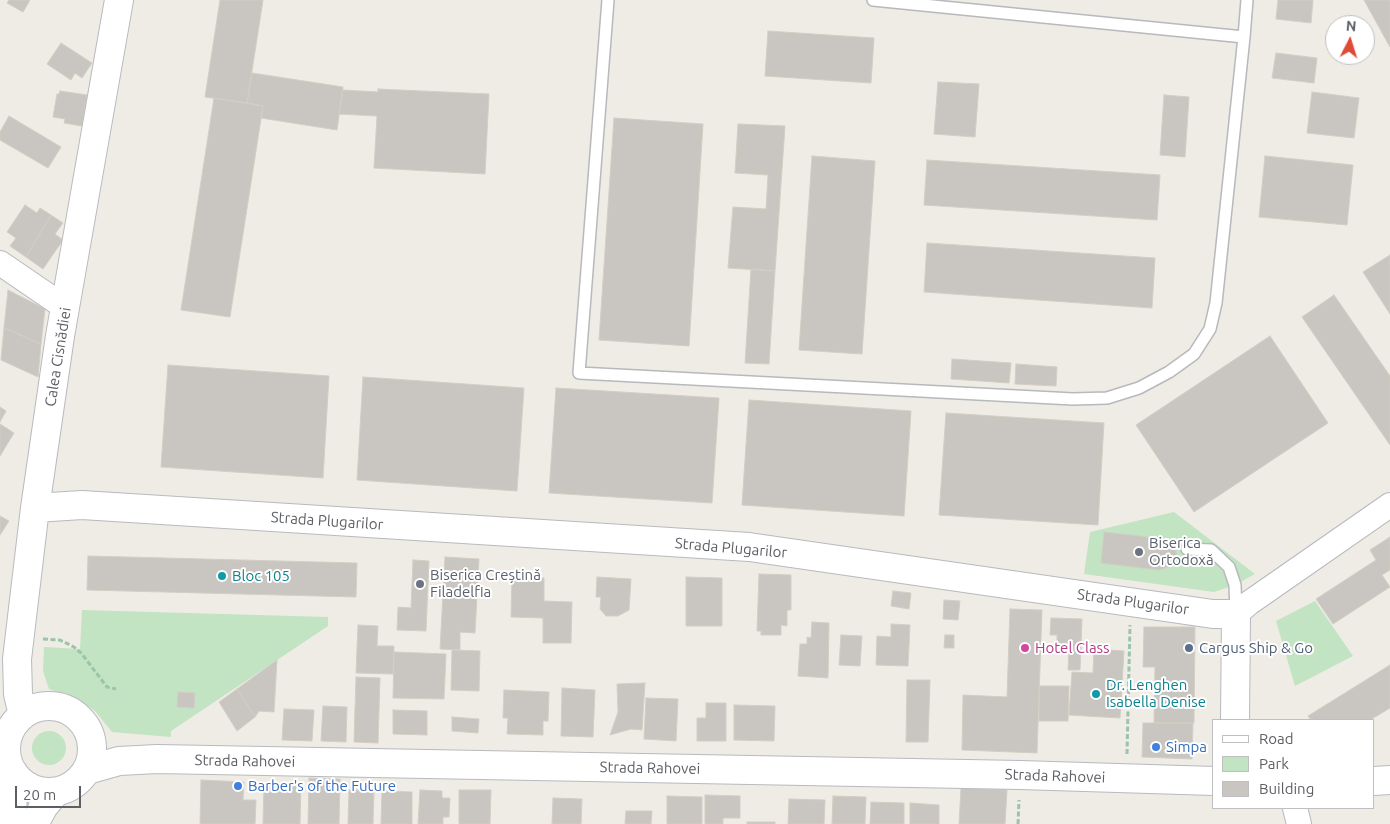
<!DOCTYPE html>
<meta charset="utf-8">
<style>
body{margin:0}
#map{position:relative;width:1390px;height:824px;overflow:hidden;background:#eeece4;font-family:Ubuntu,sans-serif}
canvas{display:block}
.legend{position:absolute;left:1212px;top:719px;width:162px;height:90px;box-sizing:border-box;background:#fff;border:1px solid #bebfc1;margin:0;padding:6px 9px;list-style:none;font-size:15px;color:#5c5f64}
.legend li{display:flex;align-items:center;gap:10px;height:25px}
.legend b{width:25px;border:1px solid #bebfc1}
.north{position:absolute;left:1325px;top:15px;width:50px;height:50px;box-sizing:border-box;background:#fff;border:1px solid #bebfc1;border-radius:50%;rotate:5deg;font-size:14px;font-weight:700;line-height:20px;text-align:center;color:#5c5f64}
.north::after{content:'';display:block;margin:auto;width:18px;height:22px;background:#e04b37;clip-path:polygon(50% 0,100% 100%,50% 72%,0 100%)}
.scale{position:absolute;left:15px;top:786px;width:66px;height:22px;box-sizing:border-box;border:2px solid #5c5f64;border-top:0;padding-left:6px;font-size:15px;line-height:18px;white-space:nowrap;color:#5c5f64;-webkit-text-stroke:4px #fff;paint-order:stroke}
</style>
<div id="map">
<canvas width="1390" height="824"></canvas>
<ul class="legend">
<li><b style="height:6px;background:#fff"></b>Road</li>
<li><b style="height:14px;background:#c2e4c3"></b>Park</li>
<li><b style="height:14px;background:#c9c6c1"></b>Building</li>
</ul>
<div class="north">N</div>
<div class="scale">20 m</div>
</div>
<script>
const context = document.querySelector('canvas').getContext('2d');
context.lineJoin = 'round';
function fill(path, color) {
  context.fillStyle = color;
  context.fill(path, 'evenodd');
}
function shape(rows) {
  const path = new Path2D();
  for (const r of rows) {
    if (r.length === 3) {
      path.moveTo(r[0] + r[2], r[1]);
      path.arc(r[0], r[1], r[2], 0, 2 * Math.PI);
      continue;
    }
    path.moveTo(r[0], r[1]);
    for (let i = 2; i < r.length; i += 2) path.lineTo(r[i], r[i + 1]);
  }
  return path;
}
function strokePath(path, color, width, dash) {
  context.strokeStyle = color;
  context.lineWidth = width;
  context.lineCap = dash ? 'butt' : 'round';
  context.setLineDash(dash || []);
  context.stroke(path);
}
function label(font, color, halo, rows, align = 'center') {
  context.font = font + ' Ubuntu,sans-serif';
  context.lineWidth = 4;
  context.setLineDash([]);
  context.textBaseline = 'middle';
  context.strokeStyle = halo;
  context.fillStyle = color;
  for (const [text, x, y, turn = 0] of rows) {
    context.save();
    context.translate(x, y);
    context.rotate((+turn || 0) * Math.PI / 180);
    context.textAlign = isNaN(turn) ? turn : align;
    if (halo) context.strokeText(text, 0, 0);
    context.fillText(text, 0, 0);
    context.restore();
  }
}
const green = shape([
 [1174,512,1255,574,1235,585,1214,592,1084,574,1090,532],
 [1315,601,1353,656,1295,686,1276,621],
 [82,610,328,617,328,626,171,731,171,737,112,732,95,711,80,701,49,689,43,671,44,647,80,649],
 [49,748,17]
]);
const building = shape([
 [9,0,30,0,23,12,7,3,9,0],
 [220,0,263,0,247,103,205,97,220,0],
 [1278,0,1313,0,1311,23,1276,19,1278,0],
 [1364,0,1390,0,1390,47,1364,0],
 [768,31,874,38,871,83,765,76,768,31],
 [61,43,92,63,82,78,75,73,71,80,47,64,61,43],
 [1276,53,1317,58,1314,83,1272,78,1276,53],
 [252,73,343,87,337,130,261,118,263,106,247,103,252,73],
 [938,82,979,84,975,137,934,134,938,82],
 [378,89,489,94,485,174,374,168,377,116,339,114,343,90,378,92,378,89],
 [60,91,87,95,82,126,64,123,65,119,53,117,57,94,59,94,60,91],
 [1312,92,1359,98,1354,138,1307,133,1312,92],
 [1164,95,1189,97,1185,157,1160,155,1164,95],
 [214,98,263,106,230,317,181,310,214,98],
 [9,116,61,147,48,168,0,140,0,132,9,116],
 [614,118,703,124,689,346,599,340,614,118],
 [738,124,785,126,775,271,728,268,733,207,766,209,768,175,735,173,738,124],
 [812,156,875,161,862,354,799,350,812,156],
 [1265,156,1353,165,1347,225,1259,217,1265,156],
 [927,160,1160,175,1157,220,924,205,927,160],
 [25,205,37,213,40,208,51,215,26,257,10,246,16,238,7,232,25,205],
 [51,215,63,223,55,234,63,240,43,269,26,257,51,215],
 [927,243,1155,258,1152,308,924,292,927,243],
 [1390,255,1390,314,1363,272,1390,255],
 [751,269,775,271,769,364,745,363,751,269],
 [8,290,45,309,41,344,4,328,8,290],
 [1334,295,1390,376,1390,445,1302,317,1334,295],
 [4,328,41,344,38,377,1,360,4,328],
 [1270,336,1328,423,1194,512,1136,425,1270,336],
 [952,359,1011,363,1009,383,951,379,952,359],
 [1016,364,1057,367,1056,386,1015,384,1016,364],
 [168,365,329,376,323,478,161,467,168,365],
 [363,377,524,388,517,491,357,480,363,377],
 [556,388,719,398,712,503,549,493,556,388],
 [749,400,911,411,904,516,742,505,749,400],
 [0,407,6,411,0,422,0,407],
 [946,413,1104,423,1098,525,939,515,946,413],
 [0,424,14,433,0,456,0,424],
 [0,516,9,521,0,535,0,516],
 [1104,532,1165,539,1175,546,1177,558,1172,566,1159,570,1101,563,1104,532],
 [1390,537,1390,570,1382,575,1390,587,1333,624,1316,599,1376,560,1370,550,1390,537],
 [88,556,357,563,356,597,87,590,88,556],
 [445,557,479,559,475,633,460,632,460,650,440,649,445,557],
 [413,560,429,561,426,631,397,630,398,607,411,608,413,560],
 [759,574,791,575,791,610,787,610,787,626,781,625,781,635,761,635,761,631,757,631,759,574],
 [512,577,544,578,544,601,572,602,571,643,543,643,543,618,511,617,512,577],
 [597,577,631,579,629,610,618,616,606,616,600,609,601,597,596,597,597,577],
 [686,577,722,578,722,626,686,626,686,577],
 [893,591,911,593,909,609,891,606,893,591],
 [944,600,960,601,958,620,943,619,944,600],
 [1010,609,1042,610,1037,753,962,750,963,695,1007,697,1010,609],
 [1051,618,1082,619,1080,670,1068,670,1069,647,1057,647,1057,635,1050,635,1051,618],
 [812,622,829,623,828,678,798,676,800,644,807,644,807,637,811,638,812,622],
 [891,624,910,625,908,666,876,665,877,636,891,637,891,624],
 [358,625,378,626,377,646,394,646,393,674,356,673,358,625],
 [1144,627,1195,627,1194,723,1154,723,1155,667,1143,667,1144,627],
 [841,635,862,636,860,666,839,665,841,635],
 [945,635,954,635,954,648,944,648,945,635],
 [1094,649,1124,651,1120,718,1069,715,1072,672,1093,673,1094,649],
 [452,650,480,651,479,691,451,690,452,650],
 [394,652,446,654,444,699,393,698,394,652],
 [277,660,274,712,259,711,255,717,237,689,277,660],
 [1390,665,1390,708,1370,720,1311,720,1308,716,1390,665],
 [356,677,380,678,378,743,354,742,356,677],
 [907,680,930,680,928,742,906,742,907,680],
 [645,683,642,730,631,729,610,735,618,712,617,684,645,683],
 [1039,686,1069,686,1068,721,1039,721,1039,686],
 [562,688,595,690,593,737,561,736,562,688],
 [237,689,255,717,237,731,219,702,237,689],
 [504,690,549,692,548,721,543,721,543,735,507,734,508,718,503,718,504,690],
 [178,692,195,693,194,708,177,707,178,692],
 [646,698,678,699,676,741,644,739,646,698],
 [706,703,726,703,726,741,697,741,697,718,706,718,706,703],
 [734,705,775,706,774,741,734,740,734,705],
 [323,706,347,707,346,742,321,741,323,706],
 [284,709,314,710,312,741,282,740,284,709],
 [393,710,427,711,427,735,393,734,393,710],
 [452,717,479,719,478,733,452,731,452,717],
 [1143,723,1193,723,1192,759,1142,757,1143,723],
 [309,778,340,779,339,824,308,824,309,778],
 [201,780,244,782,243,800,256,800,255,824,200,824,201,780],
 [264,784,301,785,300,824,263,824,264,784],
 [961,788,1007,790,1005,824,959,824,961,788],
 [349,790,374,790,373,824,348,824,349,790],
 [420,790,442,791,442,798,450,798,449,817,443,817,443,824,418,824,420,790],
 [459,790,491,790,490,824,459,824,459,790],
 [382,791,412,792,412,824,381,824,382,791],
 [705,795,740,796,740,818,723,818,723,824,705,824,705,795],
 [667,796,702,797,702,824,667,824,667,796],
 [833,796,866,797,865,824,832,824,833,796],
 [553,798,582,799,581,824,552,824,553,798],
 [789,799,825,800,824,824,788,824,789,799],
 [871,802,904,803,904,824,870,824,871,802],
 [910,803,939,805,939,824,910,824,910,803],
 [626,811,652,811,651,824,625,824,626,811],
 [747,822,775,822,775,824,747,824,747,822]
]);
const path = shape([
 [43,639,60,640,74,647,82,654,107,687,116,689],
 [1127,754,1130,625],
 [1018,824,1019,800]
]);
const lane = shape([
 [608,0,579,373,1073,399,1107,398,1139,388,1169,372,1194,354,1210,329,1216,303,1244,37],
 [873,0,1244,37,1247,0],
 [1187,549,1211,550,1229,567,1235,585,1236,612]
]);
const street = shape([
 [0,263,66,308],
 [1236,614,1249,603,1390,505],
 [1295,808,1299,824]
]);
const secondary = shape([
 [35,508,82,505,749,547,1213,614,1236,614,1235,720],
 [49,749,43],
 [23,715,18,694,17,659,35,508,60,336,119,0],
 [87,770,119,761,157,759,1020,775,1214,781],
 [1374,781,1390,780],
 [12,824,13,772],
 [34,824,44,806,56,792]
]);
const markers = [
 [1139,552,5,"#6b7280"],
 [222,576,5,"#0f9aa8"],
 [420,584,5,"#6b7280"],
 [1025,648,5,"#d1479c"],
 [1189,648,5,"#5c6f8a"],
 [1096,694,5,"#0f9aa8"],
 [1156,747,5,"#3f7fe0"],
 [238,786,5,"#3f7fe0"]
];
const streetNames = [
 ["Calea Cisnădiei",58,357,-81],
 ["Strada Plugarilor",327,521,4],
 ["Strada Plugarilor",731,548,5],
 ["Strada Plugarilor",1133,602,8],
 ["Strada Rahovei",245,761,1],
 ["Strada Rahovei",650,768,1],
 ["Strada Rahovei",1055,776,2]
];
const worshipNames = [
 ["Biserica",1149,543],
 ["Ortodoxă",1149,560],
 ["Biserica Creștină",430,575],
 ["Filadelfia",430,592]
];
const cultureNames = [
 ["Bloc 105",232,576],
 ["Dr. Lenghen",1106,685],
 ["Isabella Denise",1106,702]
];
const hotelNames = [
 ["Hotel Class",1035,648]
];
const serviceNames = [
 ["Cargus Ship & Go",1199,648]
];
const shopNames = [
 ["Simpa",1166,747],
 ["Barber's of the Future",248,786]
];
fill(green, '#c2e4c3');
fill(building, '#c9c6c1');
strokePath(building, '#d2cec3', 1);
strokePath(lane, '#b6b9bd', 14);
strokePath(street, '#b6b9bd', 26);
strokePath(secondary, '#b7babf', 30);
strokePath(path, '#9bc4a9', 3, [5, 2.5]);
strokePath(lane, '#fff', 11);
strokePath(street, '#fff', 24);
strokePath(secondary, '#fff', 28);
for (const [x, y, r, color] of markers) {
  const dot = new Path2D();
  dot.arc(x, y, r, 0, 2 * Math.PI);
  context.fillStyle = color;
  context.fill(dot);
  strokePath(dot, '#fff', 2);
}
label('15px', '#5c5f64', '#fff', streetNames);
label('15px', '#5b616d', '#fff', worshipNames, 'left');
label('15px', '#0d838f', '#fff', cultureNames, 'left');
label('15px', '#b23c85', '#fff', hotelNames, 'left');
label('15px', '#4e5e75', '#fff', serviceNames, 'left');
label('15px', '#366cbe', '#fff', shopNames, 'left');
</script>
